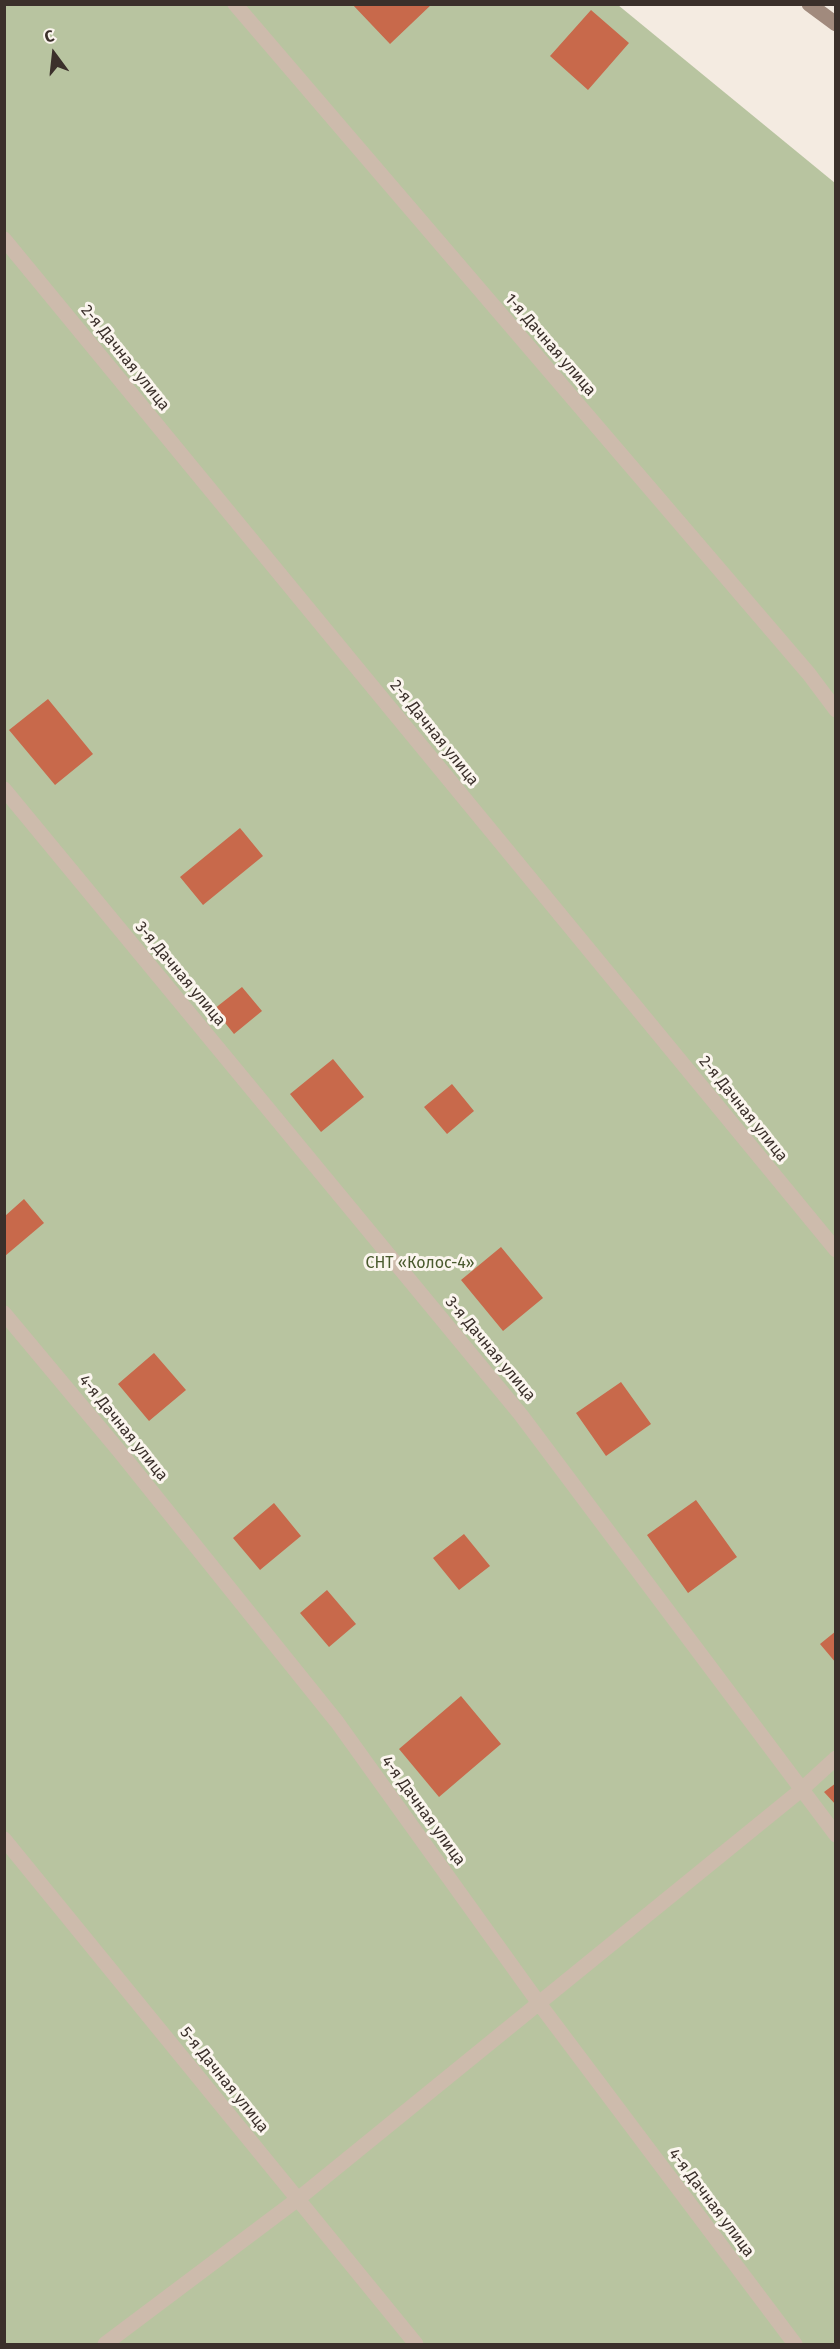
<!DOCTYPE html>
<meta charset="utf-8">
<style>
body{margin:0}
#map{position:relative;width:840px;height:2349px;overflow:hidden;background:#f4ebe1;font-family:"Fira Sans",sans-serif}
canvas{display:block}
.frame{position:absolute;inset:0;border:6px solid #3b302b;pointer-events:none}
.north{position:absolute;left:24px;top:24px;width:60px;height:60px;-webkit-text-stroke:4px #fbf5ee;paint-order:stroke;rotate:345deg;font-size:16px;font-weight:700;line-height:24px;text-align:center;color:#3b302b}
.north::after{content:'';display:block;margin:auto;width:21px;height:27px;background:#3b302b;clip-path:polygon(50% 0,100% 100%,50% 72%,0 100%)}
</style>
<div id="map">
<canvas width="840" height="2349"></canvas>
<div class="frame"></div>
<div class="north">С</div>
</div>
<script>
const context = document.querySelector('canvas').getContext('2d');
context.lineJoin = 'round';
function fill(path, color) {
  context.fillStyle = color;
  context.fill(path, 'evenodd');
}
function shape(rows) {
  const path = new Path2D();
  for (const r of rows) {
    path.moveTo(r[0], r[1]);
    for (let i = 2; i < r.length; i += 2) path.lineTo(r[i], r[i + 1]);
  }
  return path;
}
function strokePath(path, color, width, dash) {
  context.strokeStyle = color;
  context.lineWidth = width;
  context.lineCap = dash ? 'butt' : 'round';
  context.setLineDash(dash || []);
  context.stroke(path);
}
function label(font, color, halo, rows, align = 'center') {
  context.font = font + ' "Fira Sans",sans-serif';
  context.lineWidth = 6;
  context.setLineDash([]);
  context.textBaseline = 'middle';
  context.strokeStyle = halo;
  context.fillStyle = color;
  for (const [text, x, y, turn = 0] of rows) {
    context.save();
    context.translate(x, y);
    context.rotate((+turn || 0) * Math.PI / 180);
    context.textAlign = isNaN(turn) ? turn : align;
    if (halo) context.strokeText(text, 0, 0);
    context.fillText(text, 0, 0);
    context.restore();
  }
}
const green = shape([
 [5,5,618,5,835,183,835,2344,5,2344]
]);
const building = shape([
 [352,4,432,4,390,44],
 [591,10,629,43,588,90,550,56],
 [48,699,93,754,55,785,9,730],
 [240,828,263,856,203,905,180,877],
 [242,987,262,1011,234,1034,214,1009],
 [333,1059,364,1097,321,1132,290,1094],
 [452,1084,474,1111,447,1134,424,1107],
 [24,1199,44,1223,5,1256,5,1216],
 [501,1247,543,1298,503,1331,461,1280],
 [154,1353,186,1390,149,1421,118,1384],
 [621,1382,651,1424,606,1456,576,1413],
 [696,1500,737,1557,688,1593,647,1535],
 [274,1503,301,1536,260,1570,233,1538],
 [464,1534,490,1566,459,1590,433,1558],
 [327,1590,356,1624,329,1647,300,1613],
 [836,1631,836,1663,820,1644],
 [461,1696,501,1744,439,1797,399,1749],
 [836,1783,836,1805,824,1792]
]);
const street = shape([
 [235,4,809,674,836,710],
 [4,239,836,1250],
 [4,789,521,1415,836,1835],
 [4,1313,120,1452,337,1722,538,2002,795,2344],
 [4,1839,416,2344],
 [105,2344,298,2199,801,1790,836,1758]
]);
const secondary = shape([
 [809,4,836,24]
]);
const streetNames = [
 ["1-я Дачная улица",550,345,49],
 ["2-я Дачная улица",125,358,51],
 ["2-я Дачная улица",434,733,51],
 ["3-я Дачная улица",180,974,50],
 ["2-я Дачная улица",743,1109,51],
 ["3-я Дачная улица",490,1349,50],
 ["4-я Дачная улица",123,1428,51],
 ["4-я Дачная улица",423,1811,54],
 ["5-я Дачная улица",224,2080,51],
 ["4-я Дачная улица",711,2203,53]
];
const parkNames = [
 ["СНТ «Колос-4»",420,1264]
];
fill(green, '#b8c4a0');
fill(building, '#c8694b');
strokePath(street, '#cdbbac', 15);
strokePath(secondary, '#a18a7d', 15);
label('16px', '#3b302b', '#fbf5ee', streetNames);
label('16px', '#4a5a2e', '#fbf5ee', parkNames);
</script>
